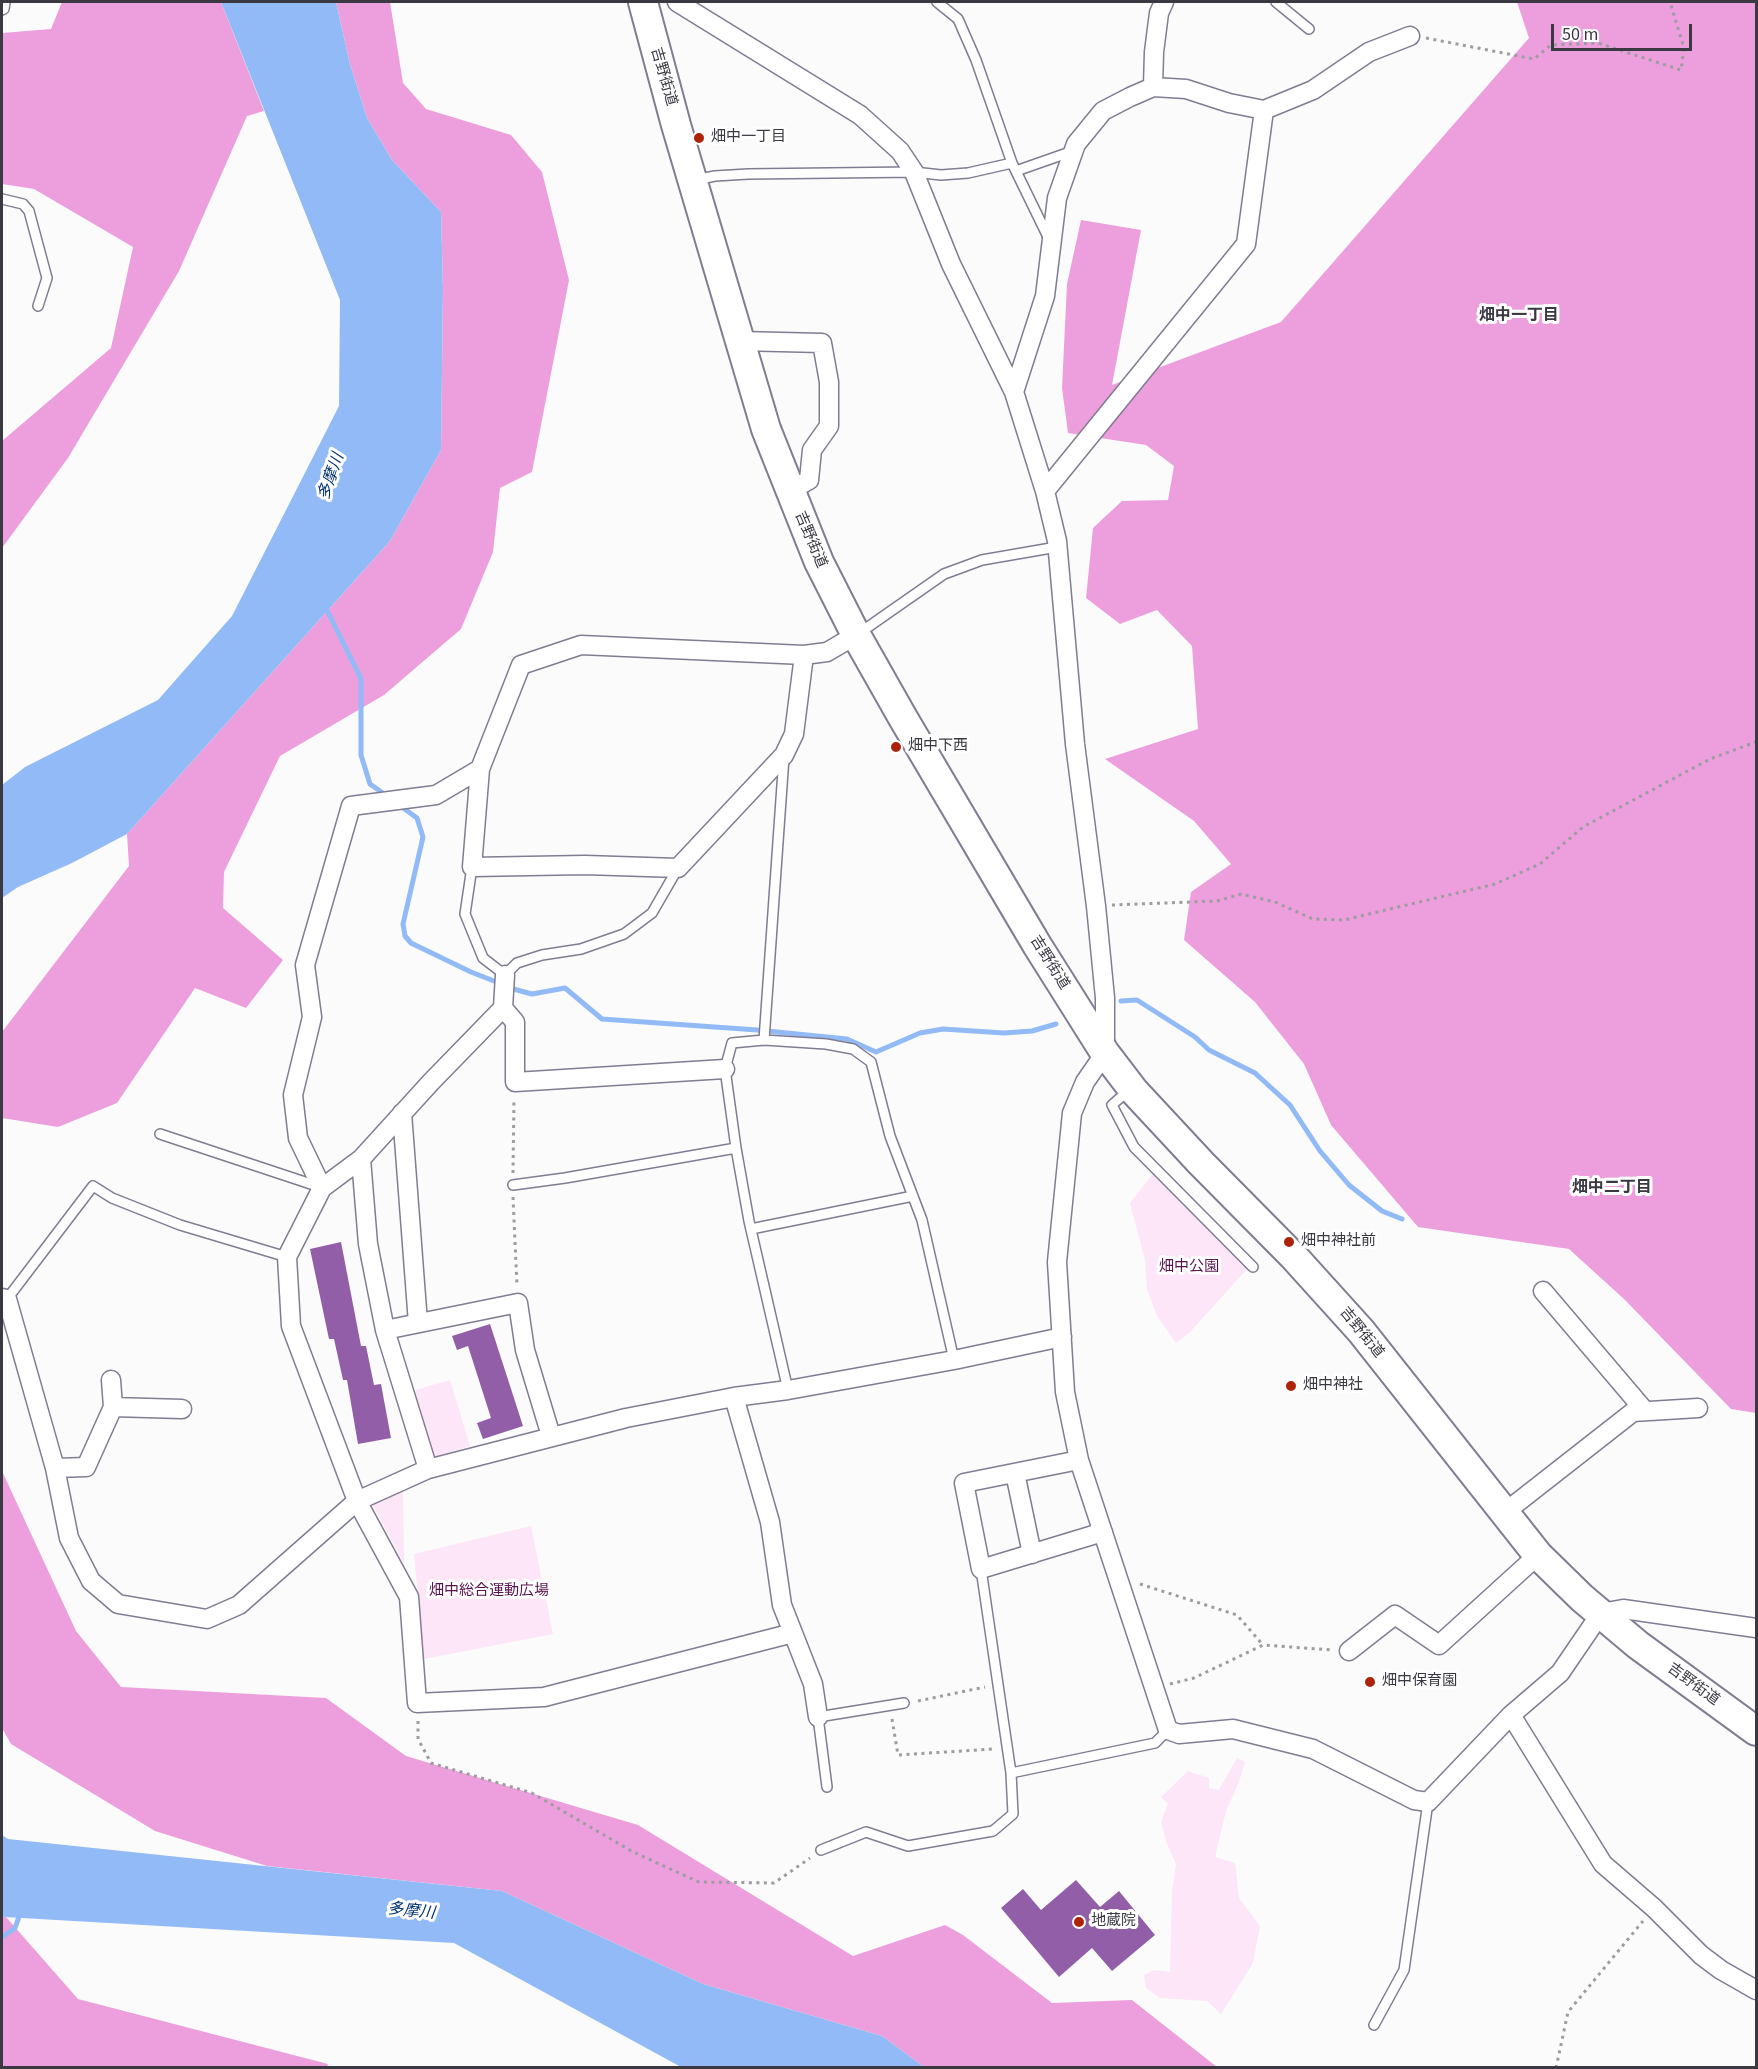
<!DOCTYPE html>
<meta charset="utf-8">
<style>
body{margin:0}
#map{position:relative;width:1758px;height:2069px;overflow:hidden;background:#fbfbfb;font-family:"Source Sans 3",sans-serif}
canvas{display:block}
.frame{position:absolute;inset:0;border:3px solid #3a3841;pointer-events:none}
.scale{position:absolute;left:1551px;top:24px;width:141px;height:27px;box-sizing:border-box;border:3px solid #3a3841;border-top:0;padding-left:8px;font-size:18px;line-height:21px;white-space:nowrap;color:#3a3841;-webkit-text-stroke:4px #fff;paint-order:stroke}
</style>
<div id="map">
<canvas width="1758" height="2069"></canvas>
<div class="frame"></div>
<div class="scale">50 m</div>
</div>
<script>
const context = document.querySelector('canvas').getContext('2d');
context.lineJoin = 'round';
function fill(path, color) {
  context.fillStyle = color;
  context.fill(path, 'evenodd');
}
function shape(rows) {
  const path = new Path2D();
  for (const r of rows) {
    path.moveTo(r[0], r[1]);
    for (let i = 2; i < r.length; i += 2) path.lineTo(r[i], r[i + 1]);
  }
  return path;
}
function strokePath(path, color, width, dash) {
  context.strokeStyle = color;
  context.lineWidth = width;
  context.lineCap = dash ? 'butt' : 'round';
  context.setLineDash(dash || []);
  context.stroke(path);
}
function label(font, color, halo, rows, align = 'center') {
  context.font = font + ' "Source Sans 3","Noto Sans JP",sans-serif';
  context.lineWidth = 6;
  context.setLineDash([]);
  context.textBaseline = 'middle';
  context.strokeStyle = halo;
  context.fillStyle = color;
  for (const [text, x, y, turn = 0] of rows) {
    context.save();
    context.translate(x, y);
    context.rotate((+turn || 0) * Math.PI / 180);
    context.textAlign = isNaN(turn) ? turn : align;
    if (halo) context.strokeText(text, 0, 0);
    context.fillText(text, 0, 0);
    context.restore();
  }
}
const green = shape([
 [1155,1171,1248,1268,1190,1332,1176,1343,1157,1316,1147,1289,1145,1260,1130,1203],
 [450,1380,470,1446,432,1458,412,1391],
 [403,1492,404,1564,373,1505],
 [531,1526,553,1634,424,1659,414,1554],
 [1237,1758,1245,1762,1239,1782,1226,1811,1215,1857,1235,1863,1239,1898,1260,1926,1253,1963,1221,2014,1207,2001,1160,1998,1146,1988,1144,1975,1154,1970,1170,1972,1172,1892,1176,1864,1167,1844,1161,1822,1168,1804,1161,1797,1188,1771,1209,1778,1209,1788,1219,1790]
]);
const forest = shape([
 [62,2,221,2,264,111,247,116,179,271,68,458,2,548,2,441,111,348,133,247,34,189,2,184,2,33,51,29],
 [336,2,390,2,403,83,426,109,511,135,542,172,569,280,532,472,500,488,493,552,461,629,384,695,280,756,224,872,223,908,283,960,246,1008,195,988,117,1103,58,1127,2,1118,2,1032,129,866,127,834,390,541,441,450,443,288,441,212,392,160,367,118,350,64],
 [1517,2,1756,2,1756,1413,1731,1409,1624,1299,1569,1249,1418,1227,1331,1125,1304,1064,1255,1002,1184,940,1191,892,1231,864,1194,821,1105,759,1198,729,1192,646,1157,610,1120,624,1086,598,1093,528,1122,501,1168,500,1174,466,1146,445,1068,433,1062,388,1067,284,1081,220,1141,230,1112,385,1281,322,1529,38],
 [2,1471,76,1631,121,1687,326,1698,406,1756,638,1825,853,1956,945,1925,963,1935,1052,2003,1132,2000,1217,2067,924,2067,882,2036,703,1984,502,1891,267,1866,155,1831,11,1744,2,1728],
 [2,1916,6,1917,78,1999,328,2064,327,2067,2,2067]
]);
const water = shape([
 [221,2,336,2,350,64,367,118,392,160,441,212,443,288,441,450,390,541,127,834,72,863,18,887,2,898,2,785,25,767,158,700,232,616,339,406,340,300],
 [2,1835,8,1839,502,1891,703,1984,882,2036,924,2067,681,2067,454,1943,5,1917,2,1916]
]);
const stream = shape([
 [324,604,361,679,361,755,370,784,387,796],
 [399,805,417,818,423,837,403,924,405,936,411,943,471,972,517,990,532,994,565,988,602,1019,757,1030,847,1039,876,1052,920,1033,943,1029,1004,1033,1032,1031,1056,1024],
 [1121,1001,1137,1000,1195,1037,1209,1050,1255,1073,1290,1105,1320,1151,1349,1185,1382,1211,1402,1219],
 [2,1937,15,1928,20,1914]
]);
const building = shape([
 [341,1242,361,1346,366,1346,374,1385,381,1384,391,1438,358,1444,347,1380,343,1380,334,1339,329,1339,310,1249],
 [490,1324,523,1426,483,1439,477,1423,491,1418,468,1346,457,1350,452,1336],
 [1076,1880,1100,1907,1119,1891,1155,1935,1112,1971,1092,1948,1059,1977,1001,1908,1023,1889,1041,1910]
]);
const path = shape([
 [1426,38,1534,59,1551,45,1598,43,1681,70,1684,48,1670,2],
 [1112,905,1217,901,1241,894,1275,902,1313,919,1344,920,1495,884,1540,864,1583,827,1710,759,1756,742],
 [513,1173,514,1098],
 [513,1197,517,1286],
 [1140,1584,1237,1615,1263,1645],
 [1170,1684,1194,1678,1263,1645,1332,1650],
 [918,1701,985,1687],
 [892,1719,898,1755,993,1749],
 [418,1721,418,1739,431,1763,532,1793,633,1852,699,1882,774,1883,810,1858],
 [1556,2068,1568,2012,1643,1921]
]);
const lane = shape([
 [937,2,958,19,976,60,1012,163,1050,241],
 [1276,2,1309,29],
 [2,10,4,9,5,2],
 [1016,171,1073,151],
 [695,180,715,176,748,174,914,172,941,175,968,173,1012,163],
 [2,199,23,204,29,211,47,278,38,306],
 [858,634,944,574,982,560,1057,547],
 [472,867,465,914,483,958,505,975,517,963,542,955,581,949,624,934,652,913,678,868],
 [764,1040,784,757],
 [1130,1089,1112,1105,1134,1147,1253,1267],
 [160,1134,320,1187],
 [513,1185,565,1178,736,1148],
 [751,1229,913,1196],
 [7,1299,93,1186,112,1198,180,1225,287,1257],
 [788,1390,749,1221,736,1148,725,1069,732,1043,764,1040,826,1044,853,1049,871,1062,890,1136,922,1220,954,1360],
 [1011,1773,1155,1743,1168,1730],
 [827,1787,818,1717,904,1703],
 [821,1850,866,1832,908,1846,993,1831,1013,1814,1011,1773,981,1569],
 [1374,2025,1404,1970,1428,1802]
]);
const street = shape([
 [677,2,860,115,900,151,914,172,951,264,1014,392,1045,491,1057,541,1075,744,1096,906,1105,998,1105,1053,1085,1082,1072,1113,1057,1262,1065,1392,1079,1460,1168,1730,1179,1734,1233,1729,1313,1749,1414,1800,1428,1802,1511,1715,1560,1673,1601,1613,1623,1609,1756,1628],
 [1153,87,1154,52,1159,13,1164,2],
 [739,341,822,343,829,382,829,426,812,450,809,480,790,491],
 [1014,392,1045,296,1057,198,1076,144,1103,111,1130,97,1153,87,1186,89,1229,103,1264,110,1313,90,1369,52,1410,36],
 [1045,491,1246,244,1264,110],
 [480,769,472,867,585,865,678,868,784,755,794,734,804,655],
 [505,975,503,1008,431,1082,361,1159,322,1188,287,1257,291,1326,357,1501,409,1597,417,1703,544,1697,793,1633],
 [503,1008,515,1022,515,1082,725,1069],
 [402,1113,418,1323],
 [361,1159,368,1244,385,1330,428,1469],
 [322,1188,298,1138,293,1095,312,1017,305,965,351,806,436,795,480,769,521,665,581,645,804,655,827,652,856,635],
 [1543,1291,1645,1411],
 [2,1298,7,1299,55,1468,69,1538,91,1581,118,1604,207,1619,239,1605,357,1501,428,1469,626,1418,734,1397,788,1390,954,1360,1062,1337],
 [385,1330,518,1303,525,1350,551,1436],
 [734,1397,770,1522,782,1605,813,1684,818,1717],
 [113,1407,182,1409],
 [1079,1460,964,1483,981,1569,1103,1532],
 [55,1468,86,1467,113,1407,111,1380],
 [1015,1473,1032,1554],
 [1504,1513,1633,1412,1698,1408],
 [1349,1651,1395,1615,1439,1645,1538,1555],
 [1511,1715,1603,1864,1654,1908,1701,1955,1721,1970,1756,1990]
]);
const primary = shape([
 [643,2,676,125,766,429,819,562,856,635,903,718,1037,945,1105,1053,1134,1091,1201,1163,1295,1258,1361,1331,1538,1555,1582,1598,1638,1645,1756,1731]
]);
const markers = [
 [699,138,6,"#af220a"],
 [896,747,6,"#af220a"],
 [1289,1242,6,"#af220a"],
 [1291,1386,6,"#af220a"],
 [1370,1682,6,"#af220a"],
 [1079,1922,6,"#af220a"]
];
const streetNames = [
 ["吉野街道",663,77,74],
 ["吉野街道",810,540,67],
 ["吉野街道",1049,963,58],
 ["吉野街道",1361,1333,51],
 ["吉野街道",1693,1685,36]
];
const poiNames = [
 ["畑中一丁目",711,138],
 ["畑中下西",908,747],
 ["畑中神社前",1301,1242],
 ["畑中神社",1303,1386],
 ["畑中保育園",1382,1682],
 ["地蔵院",1091,1922]
];
const parkNames = [
 ["畑中公園",1189,1268],
 ["畑中総合運動広場",489,1592]
];
const neighbourhoodNames = [
 ["畑中一丁目",1519,316],
 ["畑中二丁目",1612,1188]
];
const waterNames = [
 ["多摩川",332,477,-71],
 ["多摩川",411,1912,6]
];
fill(green, '#fce6f7');
fill(forest, '#ed9fdd');
fill(water, '#91baf6');
strokePath(stream, '#91baf6', 5);
fill(building, '#915ea7');
strokePath(lane, '#817c91', 12);
strokePath(street, '#817c91', 21);
strokePath(primary, '#817c91', 32);
strokePath(path, '#9d9ca0', 3, [3, 4.5]);
strokePath(lane, '#fff', 9);
strokePath(street, '#fff', 18);
strokePath(primary, '#fff', 28);
for (const [x, y, r, color] of markers) {
  const dot = new Path2D();
  dot.arc(x, y, r, 0, 2 * Math.PI);
  context.fillStyle = color;
  context.fill(dot);
  strokePath(dot, '#fff', 2);
}
label('15px', '#3a3841', '#fff', streetNames);
label('15px', '#3a3841', '#fff', poiNames, 'left');
label('15px', '#58144e', '#fff', parkNames);
label('bold 16px', '#3a3841', '#fff', neighbourhoodNames);
label('italic 16px', '#003171', '#fff', waterNames);
</script>
